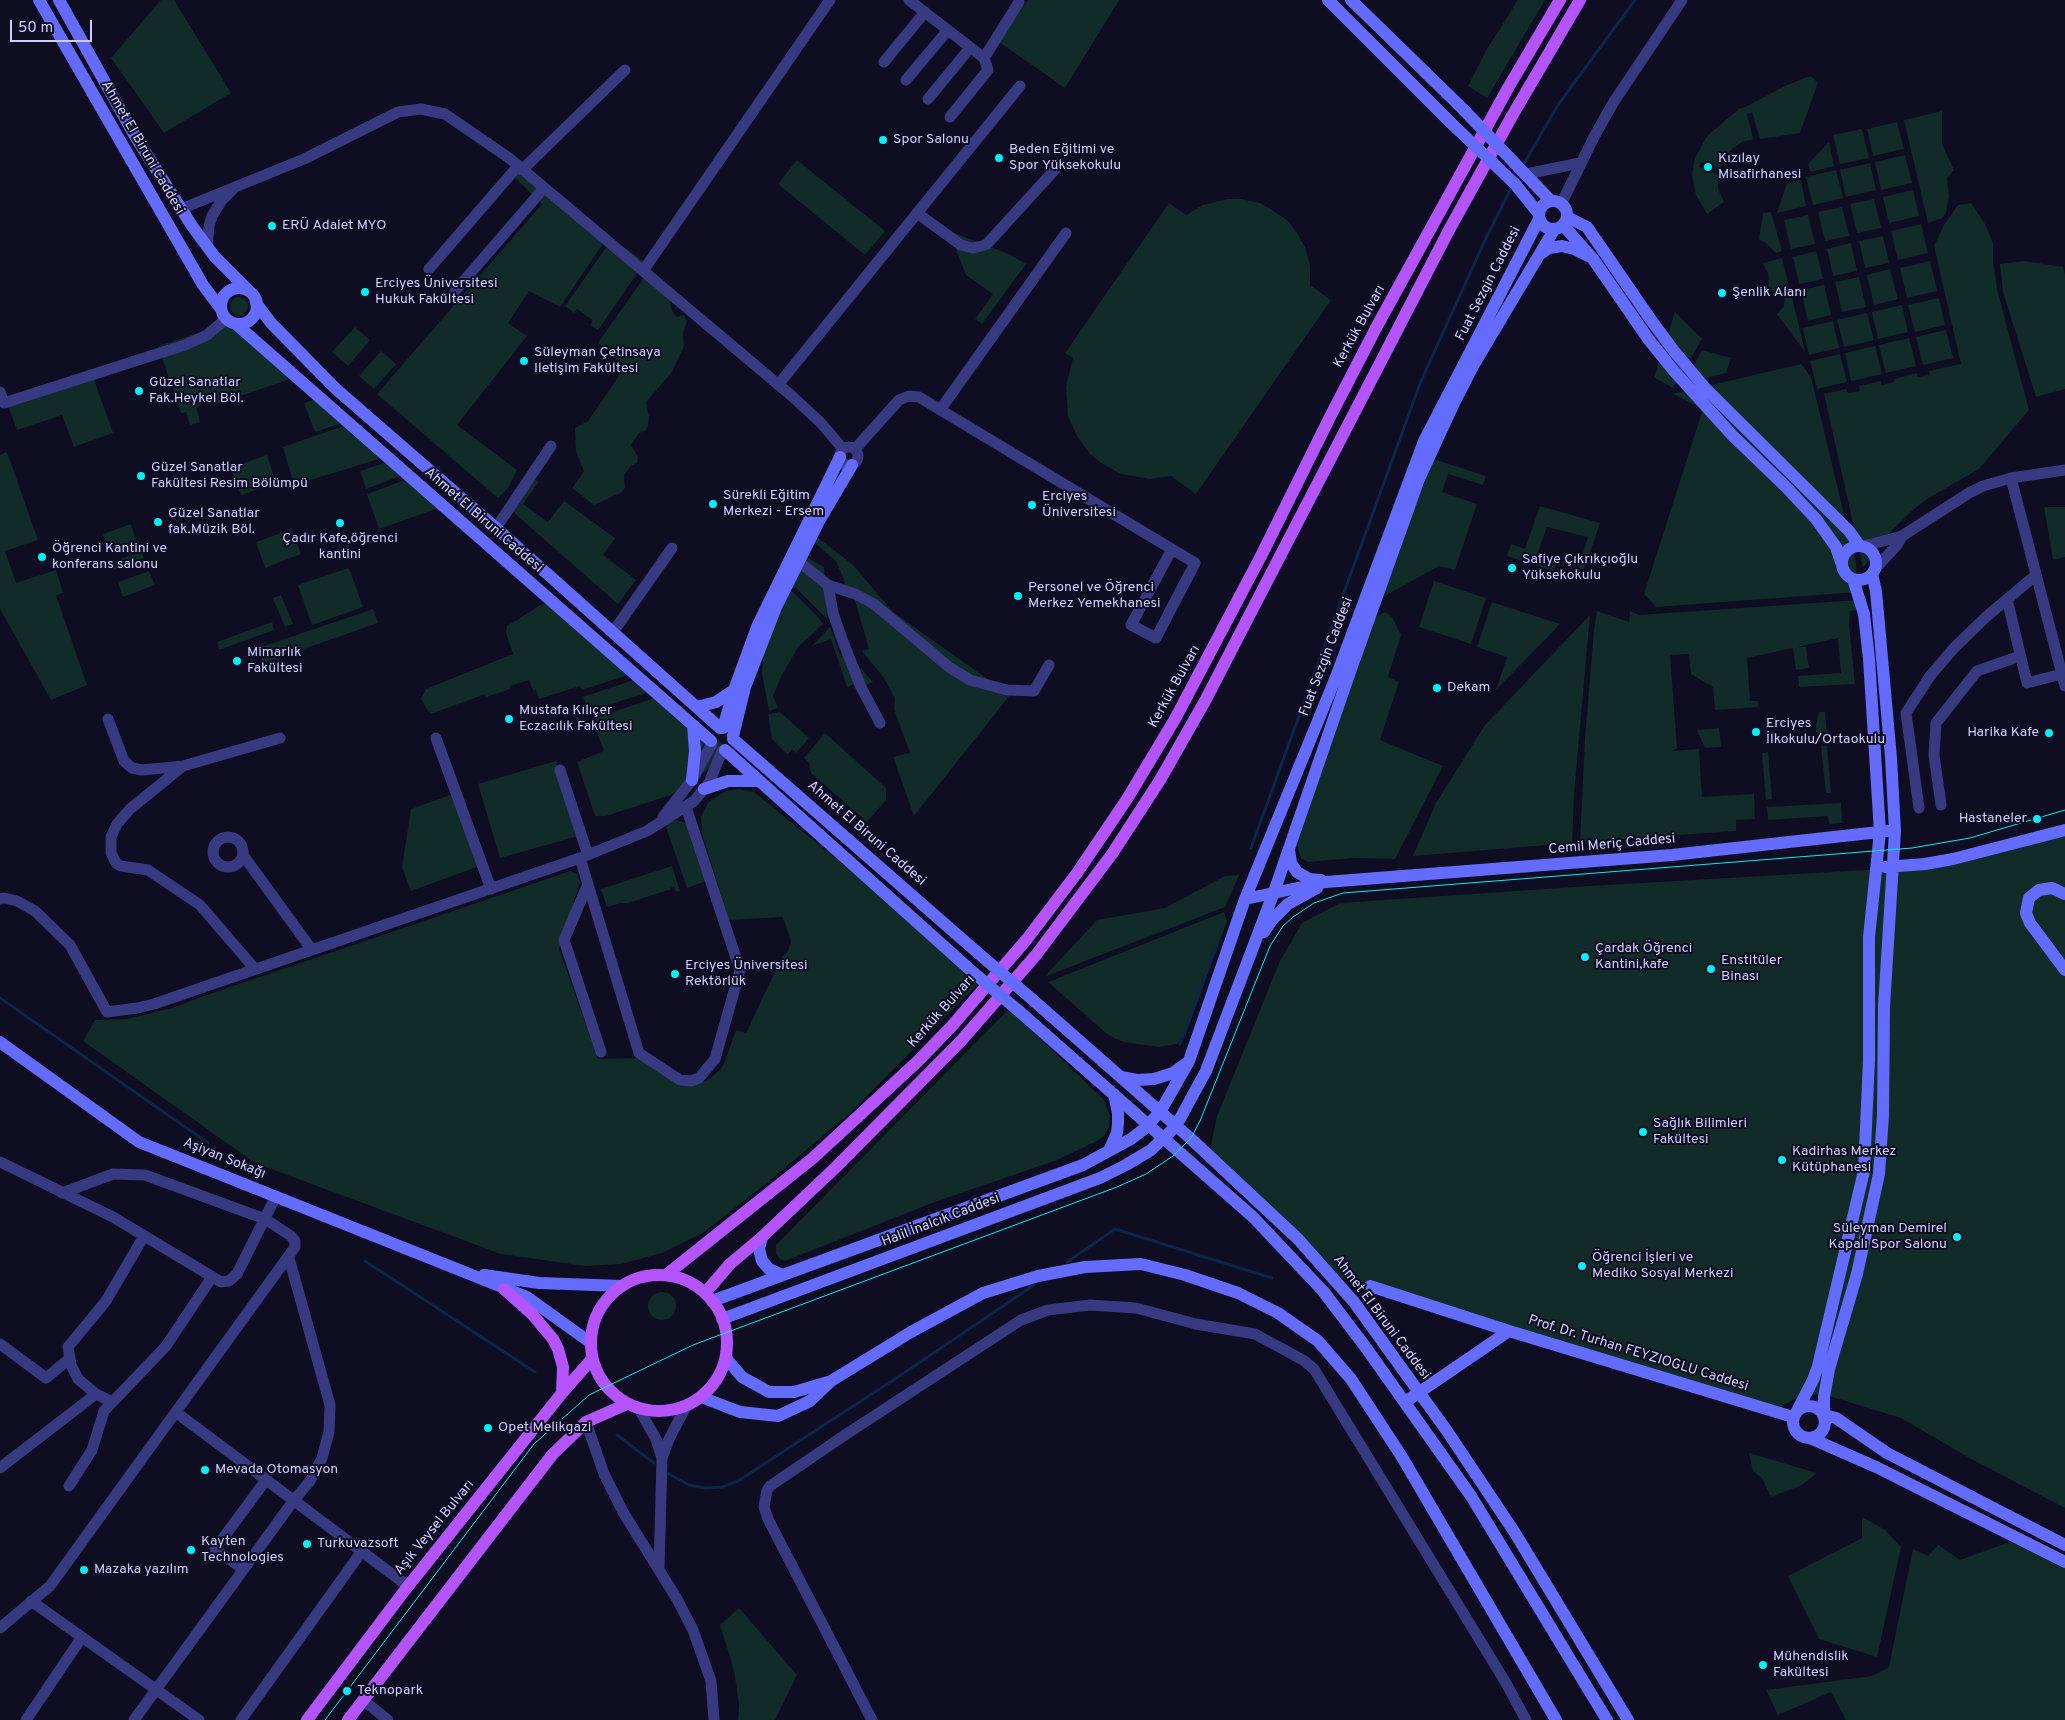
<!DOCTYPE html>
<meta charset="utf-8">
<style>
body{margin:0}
#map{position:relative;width:2065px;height:1720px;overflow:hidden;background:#0f0d21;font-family:Overpass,sans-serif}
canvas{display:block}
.scale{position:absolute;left:10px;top:20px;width:82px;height:22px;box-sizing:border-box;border:2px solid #cfcdff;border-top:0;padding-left:6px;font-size:15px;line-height:18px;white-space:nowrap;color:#cfcdff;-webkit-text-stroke:4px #0f0d21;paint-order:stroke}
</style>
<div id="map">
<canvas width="2065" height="1720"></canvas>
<div class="scale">50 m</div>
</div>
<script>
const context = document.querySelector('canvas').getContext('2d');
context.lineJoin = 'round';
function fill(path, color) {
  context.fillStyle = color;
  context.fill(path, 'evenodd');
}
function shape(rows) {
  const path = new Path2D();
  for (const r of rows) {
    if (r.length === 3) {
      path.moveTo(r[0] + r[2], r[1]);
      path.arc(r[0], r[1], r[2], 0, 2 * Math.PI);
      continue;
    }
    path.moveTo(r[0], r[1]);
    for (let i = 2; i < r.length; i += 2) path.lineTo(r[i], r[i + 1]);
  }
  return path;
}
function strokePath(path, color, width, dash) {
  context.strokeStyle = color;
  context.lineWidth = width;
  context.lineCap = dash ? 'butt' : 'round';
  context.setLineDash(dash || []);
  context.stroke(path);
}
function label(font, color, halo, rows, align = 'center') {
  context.font = font + ' Overpass,sans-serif';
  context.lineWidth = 4;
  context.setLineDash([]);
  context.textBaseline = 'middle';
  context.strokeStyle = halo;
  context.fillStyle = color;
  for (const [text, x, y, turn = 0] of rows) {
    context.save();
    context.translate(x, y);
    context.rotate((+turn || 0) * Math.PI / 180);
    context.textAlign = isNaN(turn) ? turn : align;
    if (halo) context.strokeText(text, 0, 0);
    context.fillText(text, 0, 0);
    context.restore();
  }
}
const green = shape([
 [161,0,174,0,231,93,164,133,111,58],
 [1028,0,1119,0,1065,88,999,42],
 [1518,0,1545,0,1487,98,1468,86,1487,49],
 [1807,77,1812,77,1818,83,1800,133,1760,139,1752,112,1747,114,1753,139,1742,142,1732,149,1724,159,1720,169,1701,162,1699,167,1718,174,1718,189,1724,202,1707,214,1696,195,1692,174,1695,158,1707,136,1739,109,1745,107,1785,86],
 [1942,111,1942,144,1954,170,1947,178,1949,197,1946,213,1942,218,1928,223,1904,120],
 [1897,122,1904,149,1873,156,1867,129],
 [1862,129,1869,158,1840,164,1833,135],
 [1829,142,1834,166,1811,172,1808,164],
 [1905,155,1912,183,1881,190,1875,162],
 [797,160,885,231,865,255,778,184],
 [1870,163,1876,190,1846,197,1840,170],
 [521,170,609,235,560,307,529,291,508,323,527,336,457,425,517,470,508,488,498,498,377,394,542,204,514,177],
 [1836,170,1843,198,1813,205,1806,177],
 [1801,180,1806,206,1777,213,1787,183],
 [1913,190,1919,216,1889,223,1883,197],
 [1228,199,1241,199,1260,203,1271,209,1287,220,1295,230,1305,247,1310,266,1310,285,1331,300,1196,494,1171,476,1150,479,1121,474,1101,463,1090,454,1077,436,1068,416,1066,387,1073,358,1065,353,1169,203,1186,215,1203,205],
 [1874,199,1881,228,1857,233,1850,204],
 [1971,203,1985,224,1993,243,1993,262,1997,289,2029,410,1979,469,1927,499,1913,510,1891,531,1863,568,1824,394,1846,389,1848,393,1860,391,1859,386,1881,381,1882,385,1894,382,1894,379,1917,373,1918,377,1930,375,1929,371,1961,364,1934,246,1944,225,1958,205],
 [1842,207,1849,236,1825,241,1818,212],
 [1771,212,1782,251,1776,253,1766,243,1759,239,1763,213],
 [1808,215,1815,244,1791,249,1784,220],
 [1921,224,1928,253,1898,260,1891,231],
 [949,231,1009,254,1026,264,982,324,975,319,993,294,966,275],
 [1883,236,1889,263,1865,268,1859,241],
 [612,239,645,262,598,330,590,325,593,320,577,309,574,313,565,306],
 [1851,243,1857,271,1833,276,1827,249],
 [1816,251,1823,279,1799,284,1793,257],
 [1782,258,1789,287,1769,291,1768,273,1763,263],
 [1930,261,1937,291,1907,298,1900,268],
 [2024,261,2063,267,2065,275,2065,389,2036,397,2003,292,2000,264],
 [650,269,675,290,670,304,672,311,677,317,684,315,687,321,683,334,684,346,672,372,646,402,649,418,648,426,645,431,639,433,631,445,638,457,637,463,631,466,624,475,625,488,620,493,594,505,572,488,584,471,576,451,575,428,588,421,625,367,598,343],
 [1890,269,1898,299,1874,305,1867,275],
 [1859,277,1866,307,1842,312,1835,282],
 [1824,285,1831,315,1808,321,1801,290],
 [1791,293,1805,352,1777,314,1784,306,1785,294],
 [239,306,9],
 [1939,298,1945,325,1915,332,1908,305],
 [1902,305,1908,332,1878,339,1872,312],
 [1675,312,1702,339,1673,388,1654,377],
 [1867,313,1874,340,1844,347,1837,320],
 [238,320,285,359,293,378,214,405,213,400,196,407,200,422,190,425,186,412,181,413,158,346],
 [1833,321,1839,348,1809,355,1803,328],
 [355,327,370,340,348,366,332,352],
 [1946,330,1953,358,1923,365,1916,337],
 [1909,338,1916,366,1886,373,1879,345],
 [1875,346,1882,374,1851,381,1845,353],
 [1702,350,1731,358,1726,373,1684,383],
 [381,351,396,364,374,389,359,376],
 [1840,354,1847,382,1817,389,1810,361],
 [1801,364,1811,377,1856,564,1858,592,1656,607,1644,594,1703,409,1673,394],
 [92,374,113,433,74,447,62,415,17,430,7,403],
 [325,396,351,420,315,432,304,403],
 [355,422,392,455,294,485,283,447],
 [7,452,38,540,5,551,16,583,56,570,63,593,56,595,87,685,51,700,0,609,0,455],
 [267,455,276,483,241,495,232,471,236,469,235,466],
 [396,459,409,473,366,489,360,471],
 [1433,459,1486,476,1483,485,1448,474,1442,492,1477,504,1455,570,1439,566,1381,598],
 [413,477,450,504,379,529,367,494],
 [533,477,539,482,523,504,548,522,564,501,615,538,603,555,636,580,618,604,513,512,513,504],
 [1540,506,1600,523,1584,570,1578,568,1588,537,1547,527,1537,555,1542,557,1542,560,1556,565,1553,571,1507,556,1511,544,1525,549],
 [2044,507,2065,507,2065,557,2053,560],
 [131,524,136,540,109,550,103,534],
 [292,529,301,554,265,568,256,542],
 [812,533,853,565,893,612,1010,695,914,816,893,757,910,753,894,709,895,698,884,678,862,651,869,649,851,587,843,588,845,582,836,561,810,539],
 [141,551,144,558,112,570,110,563],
 [803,555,824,567,827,619,791,583],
 [349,568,363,607,312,625,298,585],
 [149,571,155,585,123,597,118,582],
 [1434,581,1486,598,1471,644,1419,627],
 [788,587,818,617,823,624,798,647,781,677,773,696,778,708,769,711,762,674,763,656],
 [281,595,293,624,285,627,273,598],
 [555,596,634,673,582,690,580,686,539,699,536,690,533,691,529,680,510,686,510,689,486,697,485,694,431,714,428,711,421,699,426,689,513,654,506,633,507,626],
 [1858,600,1859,610,1850,611,1849,624,1855,684,1799,687,1798,676,1841,673,1838,638,1798,647,1806,647,1809,668,1796,670,1793,648,1747,658,1750,701,1758,701,1758,707,1715,710,1713,687,1691,674,1689,654,1670,655,1677,748,1672,751,1699,749,1702,797,1754,794,1755,819,1736,820,1736,831,1580,842,1585,738,1594,631,1597,611,1629,622,1630,611,1639,615],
 [1492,602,1560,624,1496,690,1507,657,1477,647],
 [373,609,378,623,263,663,258,648],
 [1385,612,1392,617,1401,635,1388,677,1399,682,1380,740,1443,766,1395,859,1354,858,1308,862,1301,858,1297,846,1329,745,1374,618],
 [1590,615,1574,794,1572,843,1413,856,1436,803,1485,725],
 [272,622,274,630,219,650,217,642],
 [830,627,841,657,848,654,873,682,863,686,861,682,847,687,831,639,812,646],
 [646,676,656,685,656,690,589,711,583,697],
 [666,694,726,747,710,768,671,795,606,816,595,816,577,762,604,751,592,719],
 [780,712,809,738,796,753,792,749,788,755,772,739,768,714],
 [1819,712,1825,712,1827,736,1818,744,1816,725],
 [1719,728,1721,747,1705,748,1697,730],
 [825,733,886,788,886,800,867,822,811,773,809,763,804,758],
 [1821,746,1827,746,1831,793,1826,793],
 [1768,752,1772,799,1766,800,1762,753],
 [556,761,578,836,500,858,478,784],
 [739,789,754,792,901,912,979,983,850,1113,768,1182,703,1233,662,1253,621,1264,585,1266,501,1254,255,1163,83,1041,95,1020,127,1019,172,1008,201,997,570,871,577,874,580,882,559,949,598,1059,642,1058,687,1082,702,1082,709,1079,720,1070,724,1064,736,1030,746,1033,782,957,788,951,791,941,783,917,729,920,702,833,701,817,708,803,714,798,726,791],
 [456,793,482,865,411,891,402,867,411,809],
 [1841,803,1842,823,1829,824,1828,816,1768,820,1767,807],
 [677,820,686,823,706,881,687,888,665,824],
 [2065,831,2065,1508,1973,1460,1901,1418,1823,1394,1800,1396,1773,1411,1408,1297,1332,1276,1209,1155,1217,1116,1280,961,1302,923,1340,903,1590,886,1900,868],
 [672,866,680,891,676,892,674,887,670,888,671,889,628,903,621,903,607,907,601,889],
 [1239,875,1225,907,1044,977,1097,920,1165,908,1225,876],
 [1224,912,1227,921,1184,1039,1177,1044,1159,1047,1124,1042,1114,1038,1106,1033,1048,982],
 [1009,1009,1104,1100,1110,1116,1109,1127,1104,1136,1095,1142,1057,1160,932,1203,785,1261,780,1259,776,1253,776,1245],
 [662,1306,14],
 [1749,1453,1817,1473,1802,1485,1771,1497,1762,1478,1753,1471],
 [1862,1517,1885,1530,1901,1547,1877,1657,1819,1639,1788,1576,1862,1538],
 [2018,1539,2065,1558,2065,1720,1846,1720,1831,1692,1778,1715,1766,1690,1872,1676,1889,1667,1913,1549,1928,1556,1938,1545,1960,1560],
 [739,1608,797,1675,775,1720,738,1720,739,1705,735,1676,731,1660,720,1625]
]);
const stream = shape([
 [1522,167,1558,105,1635,0],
 [1251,848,1421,381,1486,238,1512,186],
 [0,998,208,1143],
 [1180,1044,1217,944],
 [365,1261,535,1372],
 [1067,1262,1115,1229,1272,1278],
 [617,1435,654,1463],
 [667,1473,689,1485,705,1488,722,1487,738,1481,904,1373,1034,1285]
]);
const street = shape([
 [909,0,984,58,988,70,950,117],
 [984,58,1019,2],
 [884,62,925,12],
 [906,80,948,30],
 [928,99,970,48],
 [522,170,625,70],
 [1526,174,1580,163],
 [1561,204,1594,137,1613,103,1682,0],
 [181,209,304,159,398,112,421,109,445,114,509,158,793,397,821,423,843,449],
 [917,213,961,245,973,248,982,246,987,244,1060,164],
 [207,246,209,226,212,216,222,200,233,189],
 [429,269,518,166],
 [643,271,830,0],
 [455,291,544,188],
 [778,385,1020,86],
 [0,392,4,403,185,345,207,335,226,319],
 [940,410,1066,233],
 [849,456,9],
 [855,449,899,400,909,396,919,397,1195,563,1156,638,1131,625,1172,549],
 [2011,478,2065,470],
 [496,528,551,446],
 [1864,546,1902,536,1969,493,1983,486,2011,478,2065,686],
 [798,561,828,585,855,594,874,604,949,667,970,680,1007,690,1034,691,1049,665],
 [1875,569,1897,545,1902,536],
 [828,585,833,613,842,639,860,685,880,723],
 [2007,599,2027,683,2062,674],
 [613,632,672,548],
 [108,719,124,761,132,768,142,770,183,766,280,738],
 [436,738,491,889],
 [183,766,130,809,117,824,111,837,111,853,116,863,121,866,148,870,200,905,255,969],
 [560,770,588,855],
 [1941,805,1934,755,1936,723,1977,671,2020,656],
 [1919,808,1906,713,1930,676,1954,648,1987,616,2036,575],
 [663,817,692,780,712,744],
 [228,852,15],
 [243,855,312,950],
 [580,858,639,1053,680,1080,691,1081,699,1078,715,1059,740,970,686,807],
 [588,884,564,940,601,1052],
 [0,899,4,898,17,901,35,911,70,945,107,1012,137,1008,154,1004,580,858,647,831,694,801,709,783,722,751],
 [0,1162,113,1217,221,1282,229,1281,237,1274,276,1196],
 [0,1344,46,1378,69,1359],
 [112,1402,96,1394,78,1379,71,1365,68,1347,106,1301,144,1236],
 [639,1409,656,1439,662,1458],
 [177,1413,408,1586],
 [586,1422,604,1474,623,1512,677,1599,693,1630,711,1681,714,1720],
 [0,1468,96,1394],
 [69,1486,92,1450,104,1411,166,1346,212,1277],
 [243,1569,215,1549,266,1480],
 [659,1570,662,1458,669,1439,687,1405],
 [31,1601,199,1720],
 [0,1628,50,1586,295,1247,295,1241,291,1236,265,1219,145,1175,113,1174,62,1193],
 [363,1700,388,1720],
 [26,1720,82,1637],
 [134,1720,294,1500,310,1481,322,1458,329,1432,330,1405,289,1258],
 [241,1720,362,1551],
 [872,1720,768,1519,764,1507,767,1490,770,1486,845,1435,1021,1320,1048,1310,1090,1305,1136,1308,1196,1324,1255,1334,1303,1360,1314,1369,1506,1683,1526,1720]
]);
const secondary = shape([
 [39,0,203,285,221,309],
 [59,0,135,136,192,226,215,257,247,289],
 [1328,0,1451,123],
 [1351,0,1463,109],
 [1524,173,1551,201],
 [1515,184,1539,214],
 [1553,215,14],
 [1567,217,1587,227,1651,320,1674,351,1706,389,1849,531,1859,545],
 [1563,225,1593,259,1649,340,1674,371,1732,435,1786,487,1816,519,1836,547,1841,562],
 [1540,254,1549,248,1562,246,1574,249,1588,256],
 [239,306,18],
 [256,303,271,323,336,389,496,528,720,728],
 [236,324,711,741],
 [1859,563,17],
 [1872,574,1876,591,1891,758,1895,831,1884,1006,1883,1115,1879,1174,1857,1274,1829,1369,1824,1397,1824,1415,1836,1418,1887,1453,2065,1545],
 [697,707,716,702,734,690],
 [723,728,734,690,757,627,840,457],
 [733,736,745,687,776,607,819,521,852,465],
 [733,739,978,953],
 [725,750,967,967],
 [692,780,695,751,693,725],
 [704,789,728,781,757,781],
 [1289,850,1291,863,1297,872,1309,879,1321,880],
 [1885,867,1925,864,1953,859,2065,830],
 [2065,894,2052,888,2039,890,2029,898,2026,913,2030,923,2065,970],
 [1245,899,1326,882,1672,855,1888,831],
 [1264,932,1272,920,1288,904,1317,888],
 [1033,1000,1190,1138,1298,1239,1354,1302,1447,1431,1515,1533,1628,1720],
 [1020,1012,1253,1217,1323,1291,1364,1345,1471,1496,1607,1720],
 [0,1042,139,1142,527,1297,591,1343],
 [1121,1077,1137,1080,1154,1079,1173,1073,1187,1063],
 [1109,1151,1117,1133,1118,1123,1118,1113,1114,1094],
 [762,1237,759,1249,762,1261,769,1269,783,1275],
 [484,1275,539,1283,622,1286],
 [1370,1286,1509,1331,1793,1417],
 [712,1301,1083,1165,1131,1139,1144,1129,1160,1112,1189,1061,1245,899,1336,677,1424,441,1539,219],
 [722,1319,1100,1178,1126,1165,1151,1150,1176,1126,1206,1071,1274,892,1351,669,1419,479,1454,403,1473,366,1554,230],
 [726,1358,742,1377,769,1392,794,1392,828,1382],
 [701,1397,740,1412,778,1416,810,1401,831,1381,911,1332,983,1293,1038,1276,1085,1267,1141,1264,1185,1275,1238,1293,1278,1313,1318,1341,1351,1379,1402,1457,1556,1720],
 [1405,1402,1509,1331],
 [1809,1422,16],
 [1798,1409,1813,1380,1818,1366,1864,1171,1869,1060,1869,937,1880,832,1869,659,1864,614,1853,579],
 [1810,1438,1876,1467,2065,1562]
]);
const primary = shape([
 [659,1343,68],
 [666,1275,813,1158,917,1062,951,1027,1027,939,1077,873,1127,799,1175,719,1261,556,1331,415,1377,326,1508,88,1560,0],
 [504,1289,532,1314,553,1339,558,1349,563,1367,562,1393],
 [705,1293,730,1264,762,1237,835,1168,960,1042,1036,955,1112,854,1160,780,1205,701,1449,230,1512,116,1580,0],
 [307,1720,405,1590,562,1393,592,1359],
 [348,1720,552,1455,586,1422,627,1404]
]);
const tram = shape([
 [325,1720,534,1444,589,1395,693,1345,1117,1187,1146,1174,1173,1156,1191,1138,1200,1121,1270,946,1283,926,1293,917,1314,903,1343,893,1912,848,1970,838,2065,810]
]);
const secondaryBridge = shape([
 [1463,109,1524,173],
 [1451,123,1515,184],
 [978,953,1033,1000],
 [967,967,1020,1012]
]);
const markers = [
 [883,140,5,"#00f1f8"],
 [999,158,5,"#00f1f8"],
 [1708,167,5,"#00f1f8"],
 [272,226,5,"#00f1f8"],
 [365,292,5,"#00f1f8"],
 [1722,293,5,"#00f1f8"],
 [524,361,5,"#00f1f8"],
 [139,391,5,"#00f1f8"],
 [141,476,5,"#00f1f8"],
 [713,504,5,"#00f1f8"],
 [1032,505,5,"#00f1f8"],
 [158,522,5,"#00f1f8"],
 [340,523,5,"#00f1f8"],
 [42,557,5,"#00f1f8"],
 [1512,568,5,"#00f1f8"],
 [1018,596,5,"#00f1f8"],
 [237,661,5,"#00f1f8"],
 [1437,688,5,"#00f1f8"],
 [509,719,5,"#00f1f8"],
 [1756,732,5,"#00f1f8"],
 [2049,733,5,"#00f1f8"],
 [2037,819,5,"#00f1f8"],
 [1585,957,5,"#00f1f8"],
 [1711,969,5,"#00f1f8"],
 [675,974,5,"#00f1f8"],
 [1643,1132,5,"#00f1f8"],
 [1782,1160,5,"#00f1f8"],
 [1957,1237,5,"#00f1f8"],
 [1582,1266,5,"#00f1f8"],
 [488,1428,5,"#00f1f8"],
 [205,1470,5,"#00f1f8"],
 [307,1544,5,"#00f1f8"],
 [191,1550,5,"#00f1f8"],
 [84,1570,5,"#00f1f8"],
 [1763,1665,5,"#00f1f8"],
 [347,1691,5,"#00f1f8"]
];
const poiNames = [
 ["Spor Salonu",893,140],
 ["Beden Eğitimi ve",1009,150],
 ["Spor Yüksekokulu",1009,166],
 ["Kızılay",1718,159],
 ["Misafirhanesi",1718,175],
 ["ERÜ Adalet MYO",282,226],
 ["Erciyes Üniversitesi",375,284],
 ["Hukuk Fakültesi",375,300],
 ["Şenlik Alanı",1732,293],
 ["Süleyman Çetinsaya",534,353],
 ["Iletişim Fakültesi",534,369],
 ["Güzel Sanatlar",149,383],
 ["Fak.Heykel Böl.",149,399],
 ["Güzel Sanatlar",151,468],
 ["Fakültesi Resim Bölümpü",151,484],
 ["Sürekli Eğitim",723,496],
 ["Merkezi - Ersem",723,512],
 ["Erciyes",1042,497],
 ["Üniversitesi",1042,513],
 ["Güzel Sanatlar",168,514],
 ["fak.Müzik Böl.",168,530],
 ["Çadır Kafe,öğrenci",340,539,"center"],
 ["kantini",340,555,"center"],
 ["Öğrenci Kantini ve",52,549],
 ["konferans salonu",52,565],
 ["Safiye Çıkrıkçıoğlu",1522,560],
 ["Yüksekokulu",1522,576],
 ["Personel ve Öğrenci",1028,588],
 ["Merkez Yemekhanesi",1028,604],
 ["Mimarlık",247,653],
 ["Fakültesi",247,669],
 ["Dekam",1447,688],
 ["Mustafa Kılıçer",519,711],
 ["Eczacılık Fakültesi",519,727],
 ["Erciyes",1766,724],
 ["İlkokulu/Ortaokulu",1766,740],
 ["Harika Kafe",2039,733,"right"],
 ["Hastaneler",2027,819,"right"],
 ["Çardak Öğrenci",1595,949],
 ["Kantini,kafe",1595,965],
 ["Enstitüler",1721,961],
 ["Binası",1721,977],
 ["Erciyes Üniversitesi",685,966],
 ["Rektörlük",685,982],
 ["Sağlık Bilimleri",1653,1124],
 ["Fakültesi",1653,1140],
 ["Kadirhas Merkez",1792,1152],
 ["Kütüphanesi",1792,1168],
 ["Süleyman Demirel",1947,1229,"right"],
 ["Kapalı Spor Salonu",1947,1245,"right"],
 ["Öğrenci İşleri ve",1592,1258],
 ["Mediko Sosyal Merkezi",1592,1274],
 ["Opet Melikgazi",498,1428],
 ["Mevada Otomasyon",215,1470],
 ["Kayten",201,1542],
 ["Technologies",201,1558],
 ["Turkuvazsoft",317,1544],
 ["Mazaka yazılım",94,1570],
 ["Mühendislik",1773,1657],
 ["Fakültesi",1773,1673],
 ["Teknopark",357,1691]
];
const streetNames = [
 ["Ahmet El Biruni Caddesi",142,148,60],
 ["Fuat Sezgin Caddesi",1489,284,-63],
 ["Kerkük Bulvarı",1360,327,-61],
 ["Ahmet El Biruni Caddesi",483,521,41],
 ["Fuat Sezgin Caddesi",1327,657,-69],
 ["Kerkük Bulvarı",1175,687,-61],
 ["Ahmet El Biruni Caddesi",866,834,41],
 ["Cemil Meriç Caddesi",1612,845,-5],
 ["Kerkük Bulvarı",942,1012,-48],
 ["Aşiyan Sokağı",224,1159,22],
 ["Halil İnalcık Caddesi",941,1221,-21],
 ["Ahmet El Biruni Caddesi",1381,1318,53],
 ["Prof. Dr. Turhan FEYZIOGLU Caddesi",1638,1354,17],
 ["Aşık Veysel Bulvarı",435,1528,-51]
];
fill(green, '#102b28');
strokePath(stream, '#0b2646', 3);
strokePath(street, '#373981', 11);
strokePath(secondary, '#646bff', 12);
strokePath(primary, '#b354ff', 12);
strokePath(tram, '#00f1f8', 1);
strokePath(secondaryBridge, '#646bff', 12);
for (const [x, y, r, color] of markers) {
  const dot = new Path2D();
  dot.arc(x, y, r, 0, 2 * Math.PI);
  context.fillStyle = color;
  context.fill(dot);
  strokePath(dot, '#0f0d21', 2);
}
label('14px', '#cfcdff', '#0f0d21', poiNames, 'left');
label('14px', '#cfcdff', '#0f0d21', streetNames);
</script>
